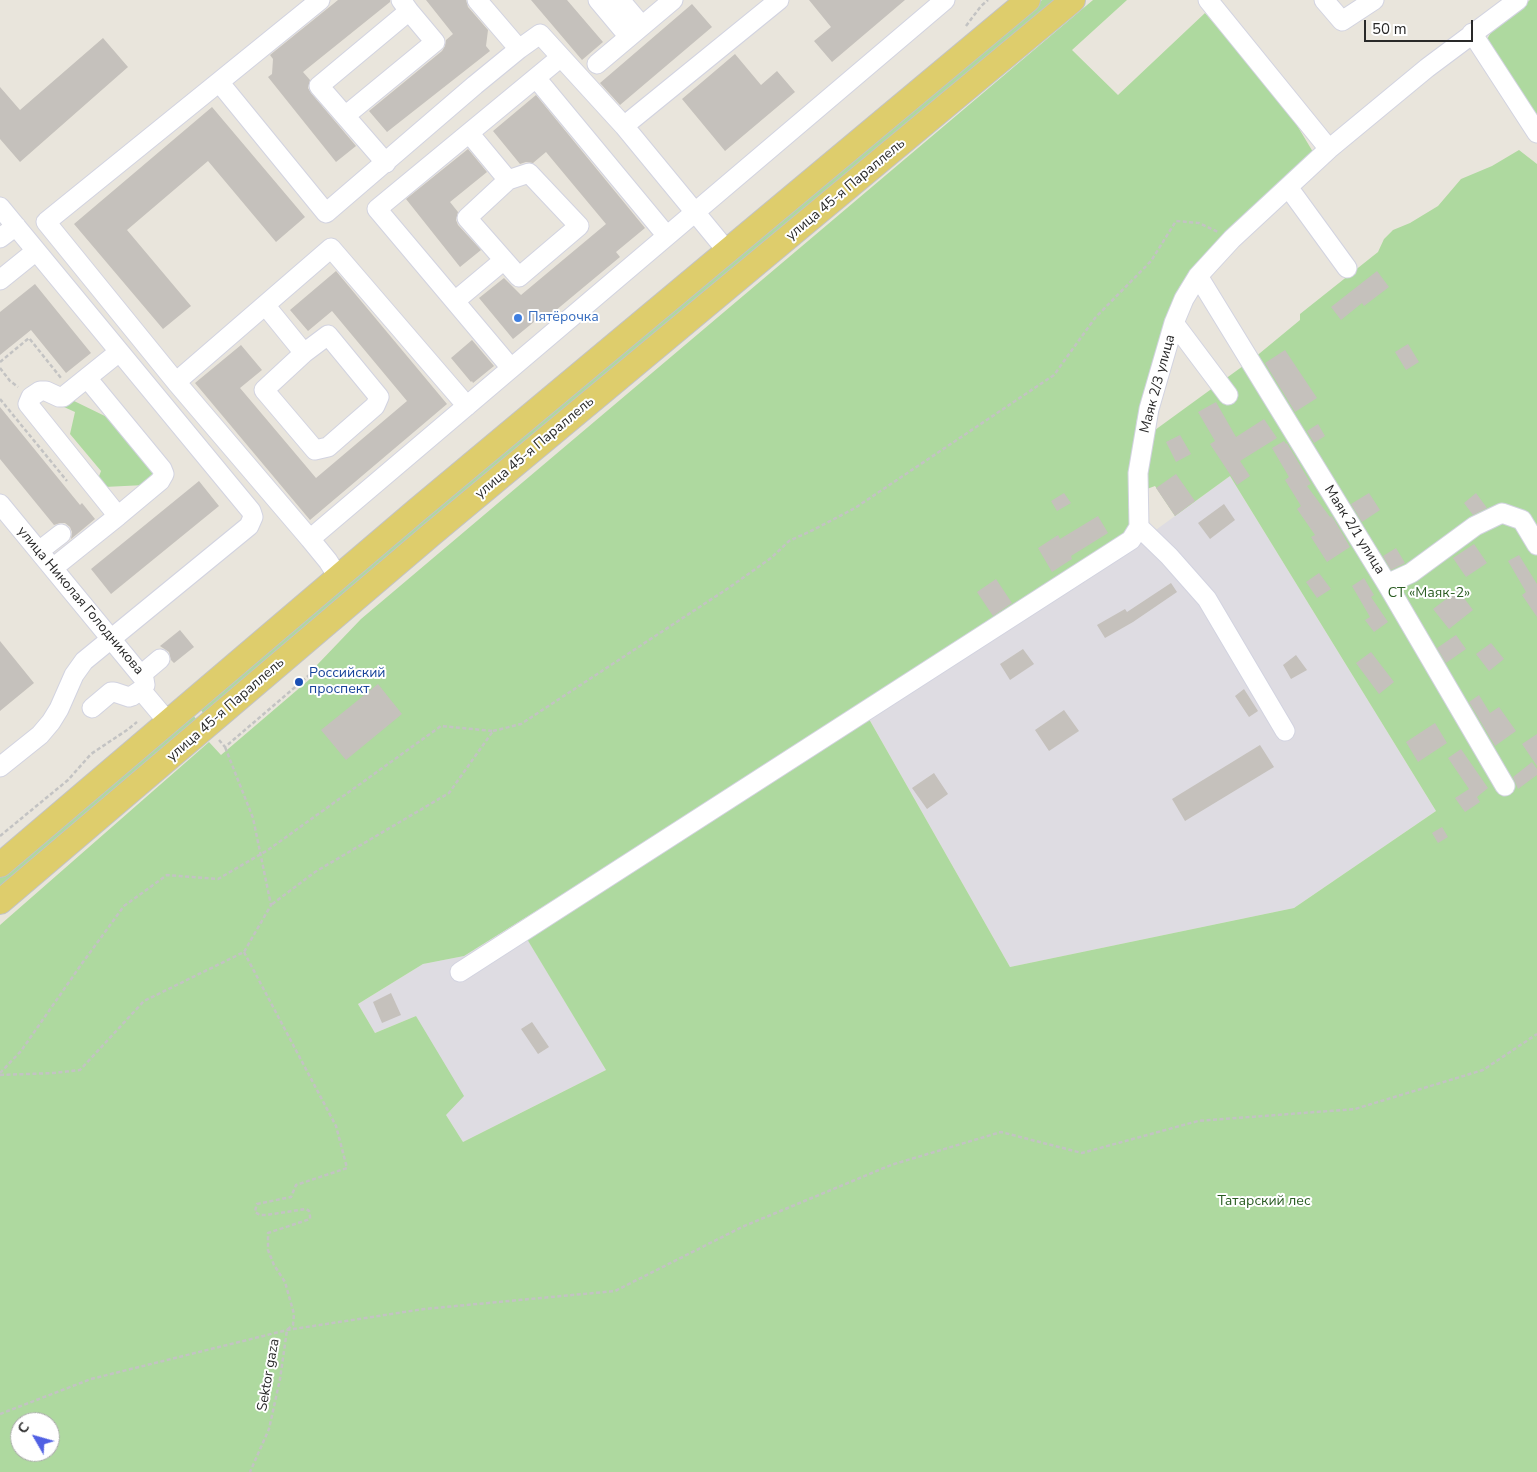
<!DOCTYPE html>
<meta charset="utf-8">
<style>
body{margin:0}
#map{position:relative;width:1537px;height:1472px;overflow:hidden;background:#e9e5dc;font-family:"Nunito Sans",sans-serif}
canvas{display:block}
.north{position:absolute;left:10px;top:1412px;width:50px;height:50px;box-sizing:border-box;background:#fff;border:1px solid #a9a9a9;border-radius:50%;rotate:308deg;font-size:14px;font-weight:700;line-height:20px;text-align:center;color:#292929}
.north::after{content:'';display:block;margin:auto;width:18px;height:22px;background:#5060e3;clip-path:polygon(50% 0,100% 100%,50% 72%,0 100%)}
.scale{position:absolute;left:1364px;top:20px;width:109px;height:22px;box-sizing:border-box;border:2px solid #292929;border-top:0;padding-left:6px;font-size:15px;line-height:18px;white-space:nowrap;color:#292929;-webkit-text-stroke:4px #fff;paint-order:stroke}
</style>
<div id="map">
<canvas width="1537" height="1472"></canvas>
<div class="north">С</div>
<div class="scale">50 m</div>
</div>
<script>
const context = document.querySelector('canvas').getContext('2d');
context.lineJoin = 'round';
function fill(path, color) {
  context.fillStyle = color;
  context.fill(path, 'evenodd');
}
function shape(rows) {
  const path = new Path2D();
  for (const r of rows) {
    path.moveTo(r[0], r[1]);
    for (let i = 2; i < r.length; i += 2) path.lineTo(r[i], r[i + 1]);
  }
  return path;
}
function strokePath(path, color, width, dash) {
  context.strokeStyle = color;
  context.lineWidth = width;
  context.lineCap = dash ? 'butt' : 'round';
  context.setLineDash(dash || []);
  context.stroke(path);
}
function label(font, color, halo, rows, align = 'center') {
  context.font = font + ' "Nunito Sans",sans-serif';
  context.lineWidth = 4;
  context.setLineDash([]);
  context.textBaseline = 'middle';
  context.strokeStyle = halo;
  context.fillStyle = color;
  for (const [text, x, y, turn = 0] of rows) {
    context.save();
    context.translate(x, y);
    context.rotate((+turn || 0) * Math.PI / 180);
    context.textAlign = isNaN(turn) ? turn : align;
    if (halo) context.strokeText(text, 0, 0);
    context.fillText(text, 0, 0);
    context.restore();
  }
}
const industrial = shape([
 [1230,476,1436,811,1294,908,1010,967,869,719,1142,540],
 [518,923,606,1070,463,1142,446,1115,416,1016,375,1033,358,1004,423,964,464,956]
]);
const green = shape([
 [1042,0,1060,0,206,717,198,706],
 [1093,0,1127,0,1072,50,1118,95,1205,13,1289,112,1313,152,1299,166,1212,246,1180,286,1152,364,1136,423,1155,430,1254,358,1300,320,1300,314,1378,252,1384,239,1393,230,1410,223,1438,206,1461,179,1492,166,1519,150,1537,164,1537,1472,0,1472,0,925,209,742,221,755,317,673,317,665,361,619],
 [1230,476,1436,811,1294,908,1010,967,869,719,527,939,606,1070,463,1142,446,1115,464,1096,416,1016,375,1033,358,1004,423,964,464,956,789,753,1122,536,1130,524,1128,496,1155,486,1175,516],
 [20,1422,50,1422,50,1452,20,1452],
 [1530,0,1537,0,1537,118,1486,41,1494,27],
 [72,400,111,419,157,476,145,485,104,487,98,479,101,471,70,434,75,412,64,407],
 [190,712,199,722,0,890,0,872]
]);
const building = shape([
 [338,0,390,0,390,2,303,72,310,80,308,88,311,93,356,146,336,162,268,77,272,74,273,59,270,55],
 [426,0,466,0,468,7,488,30,486,46,490,51,387,132,369,111,442,51,445,46,446,40,453,34],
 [531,0,567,0,603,42,582,60],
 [809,0,905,0,832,62,814,41,831,27],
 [692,4,712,27,620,105,600,83],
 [103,38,128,67,20,162,0,139,0,87,20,110],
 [735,54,761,85,777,71,795,92,725,151,682,99],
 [536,95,645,228,616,252,620,257,549,316,546,312,513,339,479,298,504,278,521,295,606,224,546,152,533,163,526,162,520,164,493,131],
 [212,107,305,217,276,242,208,161,127,230,191,306,163,329,74,224],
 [468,149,487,172,450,202,458,212,456,220,458,225,481,250,460,267,406,199],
 [336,271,447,404,310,520,195,383,241,345,262,370,240,388,316,478,407,401,332,311,308,331,290,310],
 [1377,271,1389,287,1364,306,1362,303,1341,320,1331,307],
 [35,284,91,353,66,373,31,330,0,355,0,312],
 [472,340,494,366,473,383,472,381,471,382,451,358],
 [1408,344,1419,362,1406,370,1395,352],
 [1285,350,1317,398,1295,412,1265,363],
 [1216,402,1236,437,1264,419,1277,438,1240,461,1250,476,1237,485,1210,444,1215,441,1198,412],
 [0,407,80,505,82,503,95,519,71,539,72,532,70,527,65,523,60,523,54,525,0,459],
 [1318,424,1325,436,1314,443,1307,431],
 [1180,435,1191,454,1176,462,1166,442],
 [1284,441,1286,444,1287,443,1311,484,1307,486,1330,517,1332,516,1350,547,1327,562,1311,537,1315,535,1297,509,1301,506,1285,480,1289,477,1272,448],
 [1176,474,1195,501,1175,516,1156,488],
 [199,481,219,506,111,594,91,569],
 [1064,493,1071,503,1057,511,1051,501],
 [1369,493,1380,510,1362,522,1351,504],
 [1476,493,1487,508,1473,515,1464,503],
 [1224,504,1235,520,1210,539,1198,523],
 [1098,516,1108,533,1071,556,1072,559,1052,572,1038,548,1058,535,1060,539],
 [1474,544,1487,563,1466,577,1453,558],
 [1396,548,1405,563,1391,570,1383,556],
 [1519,555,1537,584,1537,617,1522,595,1526,592,1508,561],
 [1319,573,1331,589,1317,598,1306,582],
 [1364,578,1374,595,1371,597,1388,622,1374,632,1365,620,1370,617,1352,586],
 [996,579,1012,603,993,616,977,592],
 [1171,583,1177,592,1133,622,1105,638,1097,625,1125,609,1127,612],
 [1458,590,1473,610,1449,629,1433,609],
 [180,630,194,647,174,663,171,660,169,652,160,646],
 [1456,635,1466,649,1446,663,1437,648],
 [0,641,34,683,0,711],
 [1491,643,1504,659,1489,671,1476,654],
 [1023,649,1034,664,1010,680,1000,664],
 [1371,652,1394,682,1379,694,1356,663],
 [1296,655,1307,670,1291,679,1283,665],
 [378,684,402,714,346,760,321,730],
 [1244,689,1258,711,1249,717,1235,696],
 [1479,695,1490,713,1499,707,1516,731,1495,746,1469,702],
 [1064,710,1079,731,1049,751,1035,730],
 [1435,723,1447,743,1418,762,1406,742],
 [1537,734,1537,766,1522,744],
 [1260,745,1274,767,1185,821,1172,799],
 [1461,749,1488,788,1477,797,1480,802,1465,812,1455,798,1469,789,1448,758],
 [1532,762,1537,769,1537,775,1518,789,1513,777],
 [934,773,948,794,927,809,912,788],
 [1442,827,1448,837,1438,843,1432,833],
 [391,993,401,1015,382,1023,373,1002],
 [532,1022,549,1047,538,1054,521,1029]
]);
const path = shape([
 [966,26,981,6,988,0],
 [0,362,29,338,61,378],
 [0,368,10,381,18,387],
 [0,399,67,481],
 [493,731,521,724,730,587,771,558,789,541,813,530,855,508,1054,375,1095,318,1151,261,1176,221,1199,223,1218,232],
 [219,740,225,747,314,671],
 [0,836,68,780,91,754,127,730,137,722],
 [244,952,336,1126,347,1168,296,1185,291,1197,257,1204,256,1207,255,1212,260,1215,266,1215,306,1209,309,1211,310,1216,310,1219,268,1233,268,1250,274,1265,285,1282,294,1314,293,1325,287,1330,280,1379,269,1429,250,1472],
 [0,1073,21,1051,83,962,124,906,167,875,218,879,268,850,441,726,493,731,449,793,315,872,271,905],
 [0,1075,54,1073,80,1070,144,1001,244,952,271,905,253,818,225,747],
 [0,1414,91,1379,287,1330,424,1309,615,1291,742,1227,891,1165,1001,1132,1082,1153,1198,1121,1355,1109,1483,1070,1537,1034]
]);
const minor = shape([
 [320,0,219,82,326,213,475,85,519,49,540,34,624,126,727,251],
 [477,0,519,49],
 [598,0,629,37],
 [620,0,642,26],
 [1208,0,1329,149],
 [1324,0,1342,21,1374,0],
 [1472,33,1537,133],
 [597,64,673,0],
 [536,78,667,236],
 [345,116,435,42,409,11],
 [624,126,779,0],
 [469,133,508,180,467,218,519,277,579,226,529,173,508,180],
 [386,163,319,86,409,11,401,0],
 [1288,187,1347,268],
 [0,207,251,511,253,517,249,526,84,661,74,675,59,709,51,722,40,735,0,767],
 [0,238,16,226],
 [1198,276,1387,584,1505,786],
 [0,280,36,251],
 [455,301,504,260],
 [265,305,304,353,328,335,379,397,375,406,328,447,315,450,264,390,304,353],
 [1174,323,1228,395],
 [511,368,377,209,561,57],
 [87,378,162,469,164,474,160,481,118,516,28,404,31,397,40,391,46,391,59,397,63,397,119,352],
 [176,382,46,222,219,82],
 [0,504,144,679,145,685,141,690,168,722],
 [1139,527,1138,473,1149,409,1174,323,1184,299,1198,276,1232,239,1329,149,1427,68,1518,0],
 [1139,527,1169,556,1207,599,1285,731],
 [310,539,176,382,331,248,467,406],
 [39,551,61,534],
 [53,568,118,516],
 [338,577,328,561,310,539,945,0],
 [1387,584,1411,573,1475,526,1502,513,1522,520,1537,545],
 [141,675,160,659],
 [92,708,111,692,114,692,129,697,132,696,141,690],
 [460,972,1131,540,1139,527]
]);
const major = shape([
 [0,865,417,510,1028,0],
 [0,902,433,533,1073,0]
]);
const markers = [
 [518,318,5,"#3f7fe0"],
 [299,682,5,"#1a4fb4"]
];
const streetNames = [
 ["улица 45-я Параллель",846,190,-40],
 ["Маяк 2/3 улица",1158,384,-75],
 ["улица 45-я Параллель",535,448,-40],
 ["Маяк 2/1 улица",1354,530,58],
 ["улица Николая Голодникова",80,601,50],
 ["улица 45-я Параллель",226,710,-41],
 ["Sektor gaza",269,1375,-80]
];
const shopNames = [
 ["Пятёрочка",528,318]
];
const parkNames = [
 ["СТ «Маяк-2»",1429,594],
 ["Татарский лес",1264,1202]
];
const transitNames = [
 ["Российский",309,674],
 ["проспект",309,690]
];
fill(industrial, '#dedce2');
fill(green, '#aed99f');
fill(building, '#c5c1bc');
strokePath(minor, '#d2d3e0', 21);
strokePath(major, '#c3c3c3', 26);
strokePath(path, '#c3c3c3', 2.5, [4, 2.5]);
strokePath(minor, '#fff', 19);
strokePath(major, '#decd6c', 24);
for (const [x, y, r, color] of markers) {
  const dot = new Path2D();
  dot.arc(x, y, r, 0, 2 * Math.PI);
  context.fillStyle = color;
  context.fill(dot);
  strokePath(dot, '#fff', 2);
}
label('14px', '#292929', '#fff', streetNames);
label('14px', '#366cbe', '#fff', shopNames, 'left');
label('14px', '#2a5c22', '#fff', parkNames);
label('14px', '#164399', '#fff', transitNames, 'left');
</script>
